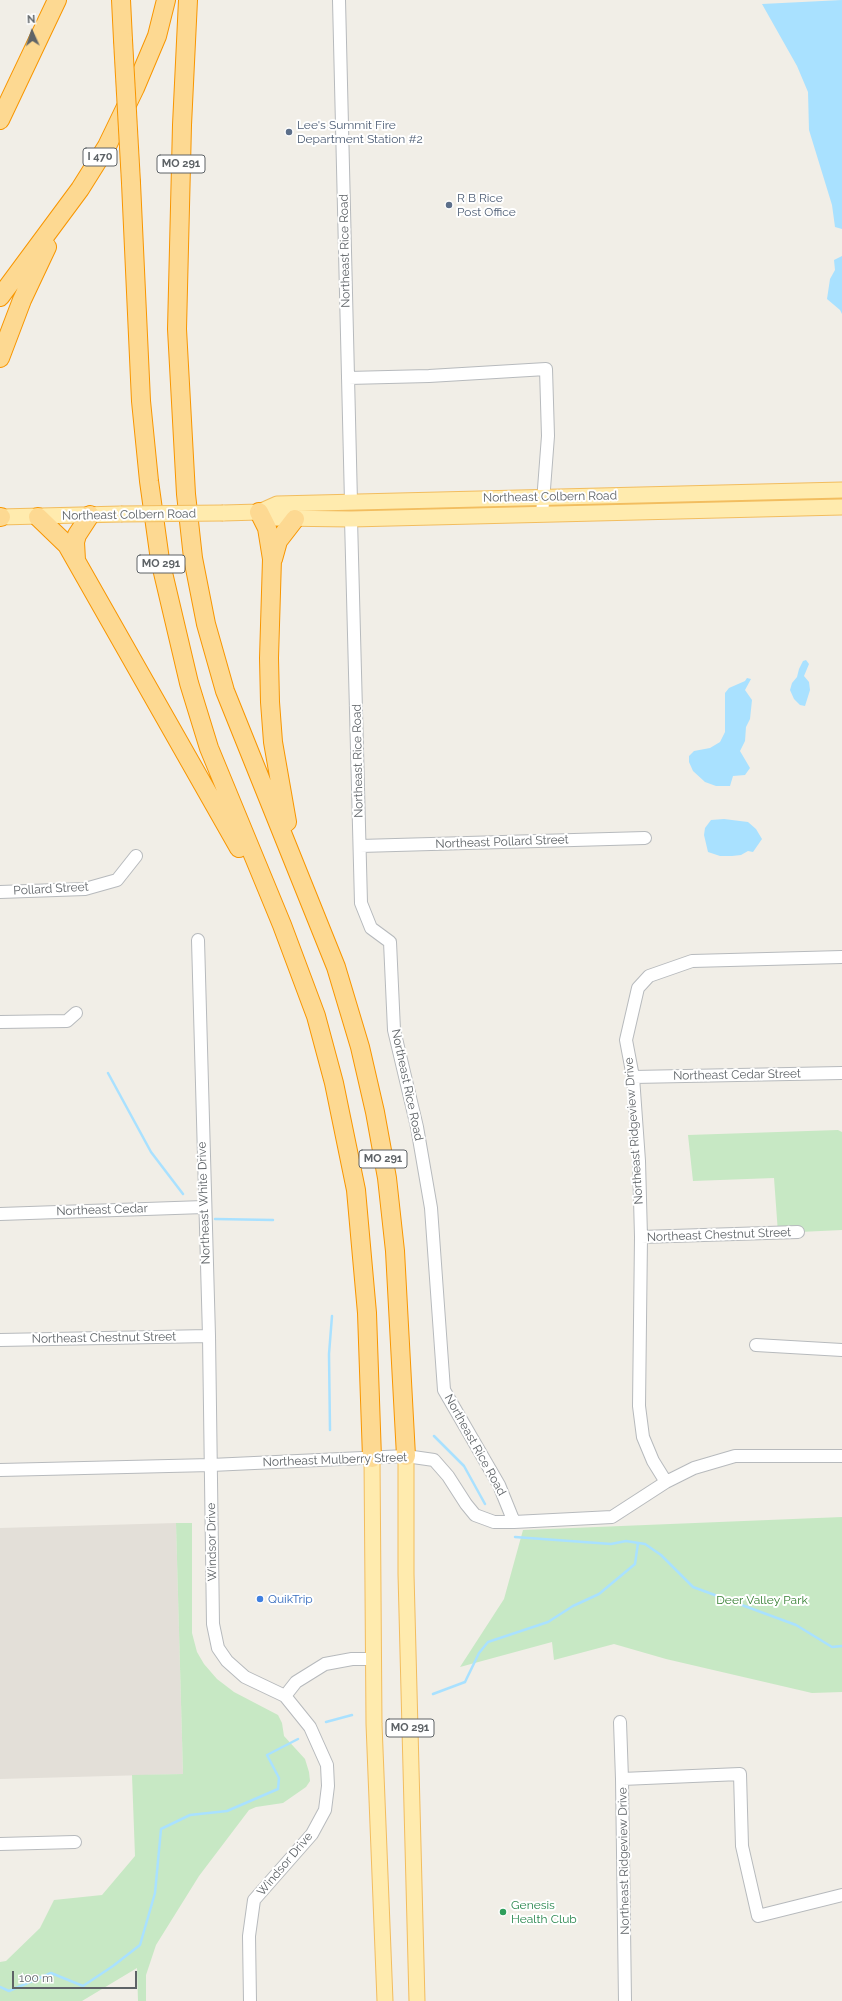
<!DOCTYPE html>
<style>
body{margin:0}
#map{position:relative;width:842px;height:2001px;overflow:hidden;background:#f1eee7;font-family:Raleway,sans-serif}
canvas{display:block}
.north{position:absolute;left:12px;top:12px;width:40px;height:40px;-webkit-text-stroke:3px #fff;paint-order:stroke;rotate:357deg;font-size:11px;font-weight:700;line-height:16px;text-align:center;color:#5e6367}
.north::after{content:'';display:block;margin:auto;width:14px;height:18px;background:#5e6367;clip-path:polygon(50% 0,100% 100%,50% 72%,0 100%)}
.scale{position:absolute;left:12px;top:1971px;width:125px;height:18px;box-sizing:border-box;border:2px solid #5e6367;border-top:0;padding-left:5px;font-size:12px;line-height:14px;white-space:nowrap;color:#5e6367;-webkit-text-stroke:3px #fff;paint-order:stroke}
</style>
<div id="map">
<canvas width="842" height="2001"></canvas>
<div class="north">N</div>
<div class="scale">100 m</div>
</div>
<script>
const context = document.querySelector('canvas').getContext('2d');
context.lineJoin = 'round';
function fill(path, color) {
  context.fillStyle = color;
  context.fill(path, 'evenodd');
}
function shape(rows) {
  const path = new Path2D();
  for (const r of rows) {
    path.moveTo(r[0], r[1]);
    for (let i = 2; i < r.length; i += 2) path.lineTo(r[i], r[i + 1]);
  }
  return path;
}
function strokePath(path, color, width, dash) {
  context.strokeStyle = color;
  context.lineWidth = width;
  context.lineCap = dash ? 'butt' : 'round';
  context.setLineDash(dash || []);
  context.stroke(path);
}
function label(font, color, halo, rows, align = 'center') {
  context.font = font + ' Raleway,sans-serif';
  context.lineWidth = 4;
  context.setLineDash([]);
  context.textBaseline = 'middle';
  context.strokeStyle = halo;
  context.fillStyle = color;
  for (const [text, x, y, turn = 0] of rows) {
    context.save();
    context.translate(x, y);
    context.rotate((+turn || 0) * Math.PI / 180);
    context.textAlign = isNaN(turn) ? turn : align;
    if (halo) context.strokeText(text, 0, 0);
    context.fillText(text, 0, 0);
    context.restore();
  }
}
const education = shape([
 [176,1523,183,1774,0,1779,0,1528]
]);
const green = shape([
 [838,1130,842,1132,842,1230,778,1233,774,1178,693,1181,688,1135],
 [842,1517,842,1692,812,1693,666,1659,614,1644,554,1660,552,1642,460,1667,504,1599,523,1530],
 [176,1523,192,1523,192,1633,197,1652,204,1664,217,1679,234,1692,278,1715,282,1723,284,1736,305,1759,309,1772,310,1781,306,1787,283,1803,256,1807,249,1810,199,1876,156,1945,146,1975,146,2001,138,2001,137,1968,82,2001,0,2001,0,1962,6,1961,40,1928,54,1900,102,1895,135,1856,132,1775,183,1774]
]);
const water = shape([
 [842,0,842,229,835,227,832,205,809,130,808,92,797,66,762,4],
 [842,256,842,314,840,310,827,299,830,279,835,270,834,260],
 [806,660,809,664,804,676,809,682,810,690,805,706,800,705,794,699,790,690,792,683,797,677,799,669,803,661],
 [747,678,751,679,745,690,752,700,750,719,746,727,745,741,740,751,750,768,745,775,733,776,730,786,716,786,705,782,693,771,689,762,689,756,694,751,710,748,720,742,725,732,725,693,729,688,745,681],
 [724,819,748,822,756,829,762,839,753,852,748,851,741,855,732,856,720,856,708,852,704,835,705,828,711,820]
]);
const stream = shape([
 [108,1073,151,1152,183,1194],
 [215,1219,273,1220],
 [330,1430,329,1354,332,1316],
 [434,1436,464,1466,485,1504],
 [515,1537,611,1544,626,1541,645,1544,661,1555,693,1587,796,1625,832,1647,842,1646],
 [433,1694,465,1682,479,1653,488,1642,548,1622,573,1606,599,1594,635,1564,638,1543],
 [326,1722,352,1715],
 [0,1987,9,1991,51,1973,83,1986,113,1966,140,1945,155,1893,161,1829,190,1815,227,1811,278,1789,279,1778,267,1755,298,1739]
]);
const minor = shape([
 [339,0,351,502],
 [348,378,429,376,546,369,548,436,542,515],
 [351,519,361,903,371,928,390,942,394,1030,417,1127,431,1208,444,1390,499,1485,514,1522],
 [360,846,645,838],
 [0,892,85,889,117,880,136,856],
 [198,940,209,1336,213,1624,218,1648,227,1661,245,1677,285,1696,310,1727,327,1765,328,1786,325,1810,312,1834,254,1900,249,1936,250,2001],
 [0,1022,67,1021,76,1013],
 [633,1077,842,1073],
 [0,1214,204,1207],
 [641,1237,798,1232],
 [0,1340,209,1336],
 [756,1345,842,1350],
 [0,1470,211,1465,406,1456,434,1460,448,1476,466,1504,475,1515,494,1522,514,1522,612,1517,666,1482,694,1468,735,1456,842,1456],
 [666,1482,653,1461,643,1437,639,1406,641,1237,639,1161,633,1077,626,1040,638,988,649,976,692,961,842,957],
 [285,1696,296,1682,325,1664,352,1659,373,1659],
 [620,1722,622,1779,625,2001],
 [622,1779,740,1774,742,1846,758,1916,842,1895],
 [0,1844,75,1842]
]);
const major = shape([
 [259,512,275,518,351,519,842,507],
 [223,513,259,512,277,504,842,490],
 [0,517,121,514],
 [406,1456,406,1574,417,2001],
 [372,1458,374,1724,385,2001]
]);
const highway = shape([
 [121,0,123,40],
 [188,0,182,125,177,329,186,494,193,558,206,624,225,691,336,967,360,1047,375,1112,387,1178,395,1251,406,1456],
 [0,120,57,0],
 [131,183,141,401,149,481,160,560,189,683,209,748,282,925,316,1016,334,1083,356,1190,367,1313,372,1458],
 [0,297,80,189,107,146,135,88,157,36,166,0],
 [0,358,22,300,47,247],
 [259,512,267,528,272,559,269,658,270,702,273,742,287,822],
 [0,517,1,517],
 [38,517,67,545,239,848],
 [273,559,278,541,295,519],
 [76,560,75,542,77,535,90,515]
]);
const majorBridge = shape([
 [121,514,223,513]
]);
const highwayBridge = shape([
 [123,40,131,183]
]);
const markers = [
 [289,132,4,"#5c6f8a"],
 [449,205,4,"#5c6f8a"],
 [260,1599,4,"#3f7fe0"],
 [503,1912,4,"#2e9e5b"]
];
const shields = [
 [100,157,34],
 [181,164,48],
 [161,564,48],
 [383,1159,48],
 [410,1728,48]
];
const shieldNames = [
 ["I 470",100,157],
 ["MO 291",181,164],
 ["MO 291",161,564],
 ["MO 291",383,1159],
 ["MO 291",410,1728]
];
const serviceNames = [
 ["Lee's Summit Fire",297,125],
 ["Department Station #2",297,139],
 ["R B Rice",457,198],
 ["Post Office",457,212]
];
const streetNames = [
 ["Northeast Rice Road",345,251,-91],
 ["Northeast Colbern Road",550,497,-1],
 ["Northeast Colbern Road",129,515,-1],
 ["Northeast Rice Road",358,761,-91],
 ["Northeast Pollard Street",502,842,-2],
 ["Pollard Street",51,889,-3],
 ["Northeast Cedar Street",737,1075,-1],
 ["Northeast Rice Road",407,1085,78],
 ["Northeast Ridgeview Drive",634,1131,-94],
 ["Northeast White Drive",204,1203,-92],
 ["Northeast Cedar",102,1210,-2],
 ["Northeast Chestnut Street",719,1235,-2],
 ["Northeast Chestnut Street",104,1338,-1],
 ["Northeast Rice Road",475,1445,61],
 ["Northeast Mulberry Street",335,1460,-2],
 ["Windsor Drive",212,1542,-91],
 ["Northeast Ridgeview Drive",624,1861,-91],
 ["Windsor Drive",285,1864,-50]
];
const shopNames = [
 ["QuikTrip",268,1599]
];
const parkNames = [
 ["Deer Valley Park",762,1600]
];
const leisureNames = [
 ["Genesis",511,1905],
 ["Health Club",511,1919]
];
fill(education, '#e3dfd8');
fill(green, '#c7e8c4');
fill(water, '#a9e1ff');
strokePath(stream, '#a9e1ff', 2.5);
strokePath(minor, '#b7babd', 14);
strokePath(major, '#f2bd5f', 17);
strokePath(highway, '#f89600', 20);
strokePath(minor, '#fff', 12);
strokePath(major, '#ffebae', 15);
strokePath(highway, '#fdd992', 18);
strokePath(majorBridge, '#f2bd5f', 17, []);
strokePath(highwayBridge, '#f89600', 20, []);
strokePath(majorBridge, '#ffebae', 15);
strokePath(highwayBridge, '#fdd992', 18);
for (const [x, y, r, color] of markers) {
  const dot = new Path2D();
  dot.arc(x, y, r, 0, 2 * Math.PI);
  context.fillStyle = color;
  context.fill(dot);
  strokePath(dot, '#fff', 1.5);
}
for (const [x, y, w] of shields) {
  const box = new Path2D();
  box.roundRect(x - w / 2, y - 9, w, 18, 3);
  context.fillStyle = '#fff';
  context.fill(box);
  strokePath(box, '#5e6367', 1);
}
label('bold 11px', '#5e6367', null, shieldNames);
label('12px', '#4e5e75', '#fff', serviceNames, 'left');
label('12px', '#5e6367', '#fff', streetNames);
label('12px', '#366cbe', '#fff', shopNames, 'left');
label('12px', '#378134', '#fff', parkNames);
label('12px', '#27864d', '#fff', leisureNames, 'left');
</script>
